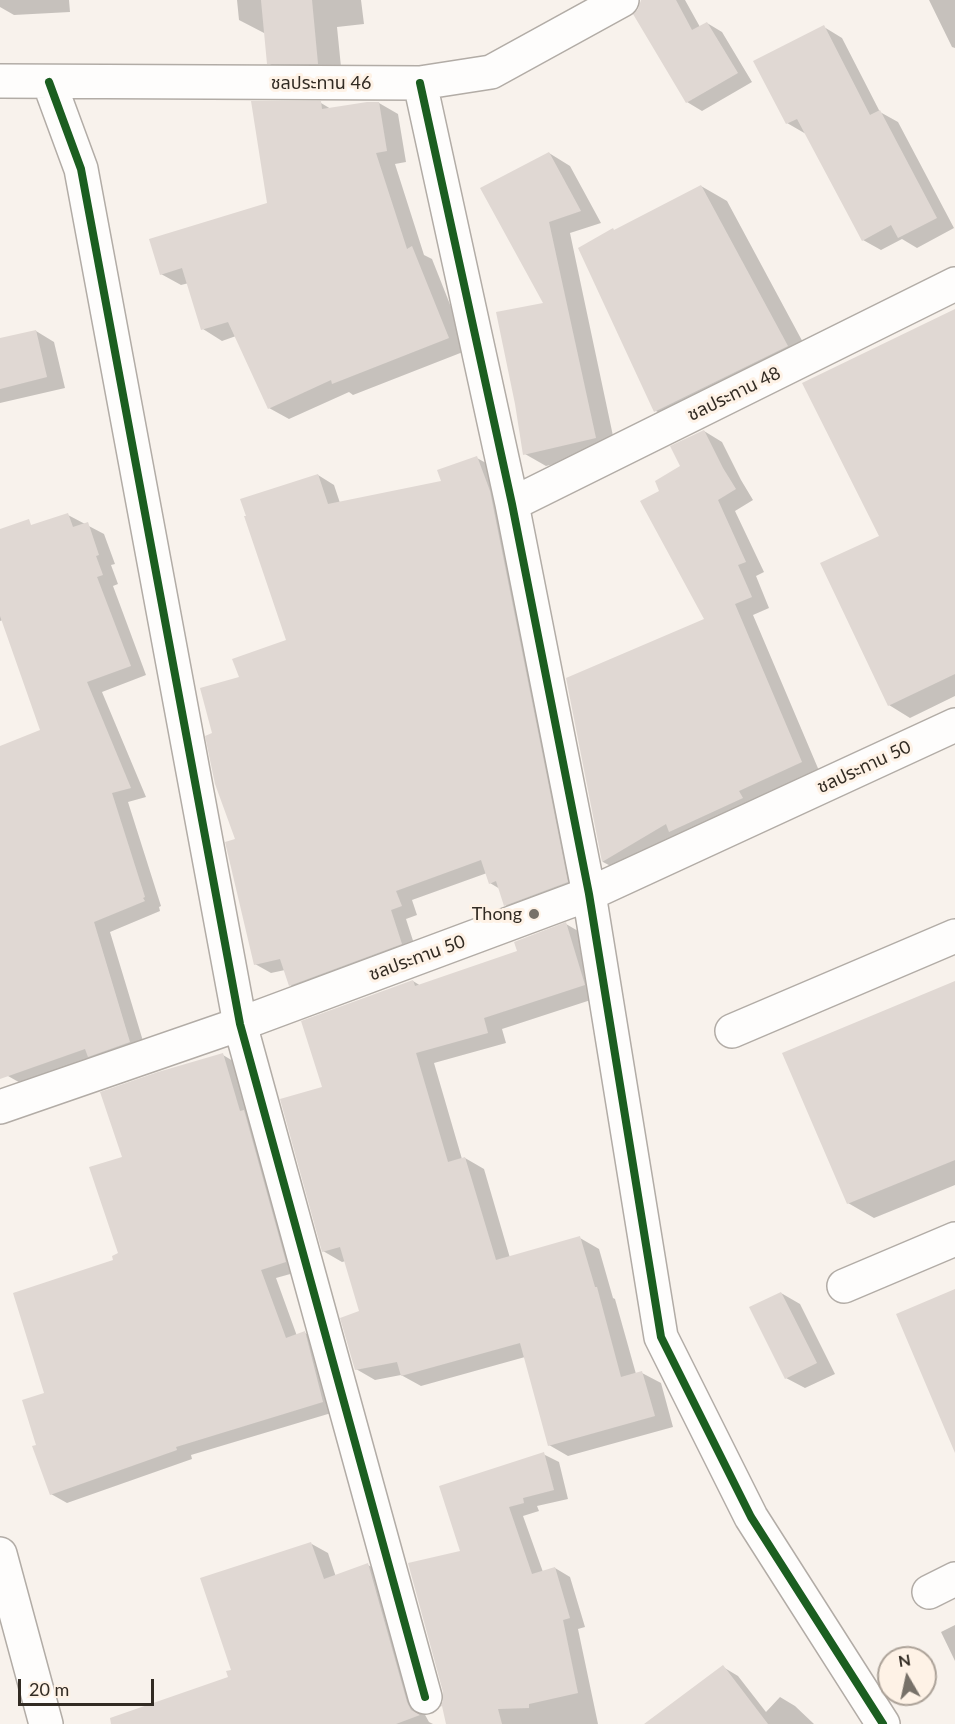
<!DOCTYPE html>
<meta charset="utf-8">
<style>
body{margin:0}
#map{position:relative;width:955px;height:1724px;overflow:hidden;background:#f8f2ec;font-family:Lato,sans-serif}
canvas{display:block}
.north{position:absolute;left:877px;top:1646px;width:60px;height:60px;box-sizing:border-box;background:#fef2e6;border:2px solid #aca298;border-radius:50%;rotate:351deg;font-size:16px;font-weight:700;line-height:24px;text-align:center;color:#322b23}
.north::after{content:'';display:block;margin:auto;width:21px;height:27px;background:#777169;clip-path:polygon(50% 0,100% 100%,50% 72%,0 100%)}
.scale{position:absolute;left:18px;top:1679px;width:136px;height:27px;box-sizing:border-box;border:3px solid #322b23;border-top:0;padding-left:8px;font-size:18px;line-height:21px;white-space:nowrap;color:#322b23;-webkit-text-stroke:4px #fef2e6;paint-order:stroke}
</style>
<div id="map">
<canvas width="955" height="1724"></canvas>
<div class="north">N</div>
<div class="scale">20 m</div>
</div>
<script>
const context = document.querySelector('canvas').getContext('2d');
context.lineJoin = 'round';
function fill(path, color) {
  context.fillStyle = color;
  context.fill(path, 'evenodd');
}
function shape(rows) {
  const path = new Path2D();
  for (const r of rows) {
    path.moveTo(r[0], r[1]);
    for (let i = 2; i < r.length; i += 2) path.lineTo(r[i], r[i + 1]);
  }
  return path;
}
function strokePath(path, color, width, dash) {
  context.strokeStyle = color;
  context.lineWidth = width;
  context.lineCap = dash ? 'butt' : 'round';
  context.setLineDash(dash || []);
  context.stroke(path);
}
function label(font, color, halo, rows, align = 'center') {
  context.font = font + ' Lato,"Noto Sans Thai",sans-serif';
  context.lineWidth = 6;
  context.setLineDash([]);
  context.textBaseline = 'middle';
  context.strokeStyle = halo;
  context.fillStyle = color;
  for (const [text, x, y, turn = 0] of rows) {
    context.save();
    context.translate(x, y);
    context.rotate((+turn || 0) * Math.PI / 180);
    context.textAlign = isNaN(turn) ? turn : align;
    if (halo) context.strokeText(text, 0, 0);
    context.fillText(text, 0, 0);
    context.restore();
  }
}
const shadow = shape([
 [0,0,69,0,70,12,14,15,0,7],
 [237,0,361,0,364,24,337,27,342,77,293,77,268,63,266,34,239,20],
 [646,0,685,0,700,27,707,23,722,32,752,82,702,111,687,102],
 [929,0,955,0,955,48,952,47],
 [824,27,842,38,880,112,898,122,954,228,917,248,902,239,881,250,863,240,806,134,787,123],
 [321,103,331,109,379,103,398,114,406,162,395,164,424,255,432,259,468,350,353,395,349,392,289,419,269,408,236,336,222,341,203,329,189,283,181,285,161,274,269,204],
 [549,153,570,166,601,223,570,233,616,450,546,466,525,454,545,304],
 [701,186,727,201,813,361,682,426,656,411,580,248,616,231],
 [955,311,955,696,910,718,889,705,881,537],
 [36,331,54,342,65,388,0,403,0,340],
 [704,431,722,442,741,480,753,500,735,511,764,572,756,576,769,608,753,615,820,773,622,872,603,862,567,679,706,620,661,491,682,467],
 [477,458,493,467,583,891,521,914,505,905,500,889,490,883,487,873,412,900,417,915,406,919,417,953,306,994,290,985,285,970,271,973,255,964,237,840,214,733,241,678,288,641,318,475,334,485,340,503,443,483],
 [68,515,104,534,115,564,111,565,118,584,113,586,146,675,102,692,146,797,128,802,161,906,159,907,160,911,110,932,146,1051,24,1085,8,1076,0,1063,0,762,42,730,3,620,0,621,0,543],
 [566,924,585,935,603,996,502,1029,506,1043,434,1063,462,1159,465,1158,484,1169,510,1258,580,1238,599,1249,613,1298,615,1299,636,1374,642,1373,661,1383,673,1427,568,1456,549,1445,525,1357,421,1386,401,1375,375,1380,356,1369,361,1312,346,1261,342,1262,323,1251,324,1088,413,981,421,986,519,952],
 [955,983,955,1185,874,1218,848,1203],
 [223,1055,238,1064,301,1271,276,1278,297,1336,305,1333,321,1342,338,1411,191,1455,192,1459,67,1503,51,1494,38,1446,46,1394,115,1260,120,1254,124,1158],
 [781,1293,800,1304,835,1374,805,1388,786,1378],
 [543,1454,559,1462,568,1499,537,1506,539,1511,523,1516,543,1572,555,1568,570,1577,585,1627,578,1629,598,1724,448,1724,445,1701,462,1552],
 [310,1543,328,1553,336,1577,368,1565,385,1575,424,1713,429,1722,433,1724,144,1724,230,1678],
 [955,1625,955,1661,941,1632],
 [723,1667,738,1676,766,1712,780,1697,795,1706,814,1724,646,1724]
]);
const building = shape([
 [261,0,312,0,318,64,267,64],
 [641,0,676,0,692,30,707,22,738,73,686,103,633,14,638,9],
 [824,25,870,115,880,110,937,218,898,238,891,225,862,241,797,119,786,124,753,61],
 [251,101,321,101,322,109,367,102,379,102,387,151,376,153,407,249,412,246,449,338,332,384,331,380,268,409,228,322,201,330,182,268,160,275,149,239,267,203],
 [549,152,581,211,549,222,596,438,523,455,515,404,496,312,543,303,480,188],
 [701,185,788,346,654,412,578,248,613,228,614,230],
 [955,309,955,674,888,706,820,563,879,536,802,383],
 [36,330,47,377,0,389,0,338],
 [704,430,723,468,736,489,718,500,746,562,738,565,752,597,735,604,802,762,739,791,743,798,669,832,666,824,602,862,566,678,704,619,640,501,659,491,655,481,680,466,670,446],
 [477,456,490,491,568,882,504,906,496,881,489,884,481,860,396,891,402,906,391,910,402,944,289,986,280,959,254,965,225,842,235,839,215,784,205,736,212,733,200,688,239,677,232,659,286,640,244,516,246,516,240,499,318,474,328,504,441,481,437,470],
 [68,513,73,527,88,522,99,555,96,556,103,575,97,577,131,666,87,682,131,788,112,793,145,897,143,898,145,901,94,922,130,1042,88,1057,85,1049,0,1079,0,746,40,730,0,616,0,529,29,519,31,525],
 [566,922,585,985,484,1018,488,1033,416,1053,448,1162,465,1157,496,1260,580,1236,595,1287,597,1287,621,1377,642,1371,655,1416,548,1446,520,1343,401,1376,397,1362,355,1370,340,1318,359,1311,340,1247,322,1252,280,1099,322,1087,301,1021,413,980,415,986,517,951,514,942],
 [955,981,955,1160,847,1204,782,1053],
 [223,1053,240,1111,244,1110,286,1262,261,1270,286,1338,305,1331,323,1402,176,1447,177,1450,50,1495,32,1446,36,1445,22,1400,44,1393,13,1293,113,1260,112,1256,118,1253,89,1167,122,1157,100,1092,158,1072],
 [955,1289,955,1453,896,1314],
 [781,1292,817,1363,785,1379,749,1307],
 [544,1452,554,1490,523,1498,524,1503,509,1507,532,1574,555,1567,570,1618,563,1620,578,1693,529,1704,529,1708,498,1709,502,1724,446,1724,442,1706,440,1707,443,1701,443,1692,408,1563,460,1551,439,1486],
 [311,1542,324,1579,368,1563,407,1702,411,1710,420,1715,396,1724,111,1724,110,1718,228,1677,226,1671,231,1670,200,1578],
 [723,1665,768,1724,644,1724]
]);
const minor = shape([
 [0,81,420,83,491,72,622,0],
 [49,82,81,169,240,1024,425,1697],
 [420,83,512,504,589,894,661,1337,751,1517,883,1724],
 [512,504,955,284],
 [732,1031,955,936],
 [0,1107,240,1024,589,894,955,725],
 [844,1286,955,1239],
 [0,1554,46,1724],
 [929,1592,955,1579]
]);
const cycleway = shape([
 [49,82,81,169,240,1024,425,1697],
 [420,83,512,504,589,894,661,1337,751,1517,883,1724]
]);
const markers = [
 [534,914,6,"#777169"]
];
const streetNames = [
 ["ชลประทาน 46",321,83],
 ["ชลประทาน 48",734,394,-26],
 ["ชลประทาน 50",864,767,-25],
 ["ชลประทาน 50",417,958,-20]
];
const poiNames = [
 ["Thong",522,914]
];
fill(shadow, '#0003');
fill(building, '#e0d8d3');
strokePath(minor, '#b2aca6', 36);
strokePath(minor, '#fefdfc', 33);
strokePath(cycleway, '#1b5e20', 8);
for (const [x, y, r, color] of markers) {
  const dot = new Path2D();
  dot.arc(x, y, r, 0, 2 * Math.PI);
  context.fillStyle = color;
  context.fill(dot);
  strokePath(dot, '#fef2e6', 2);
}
label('18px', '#322b23', '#fef2e6', streetNames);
label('18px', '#322b23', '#fef2e6', poiNames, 'right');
</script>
